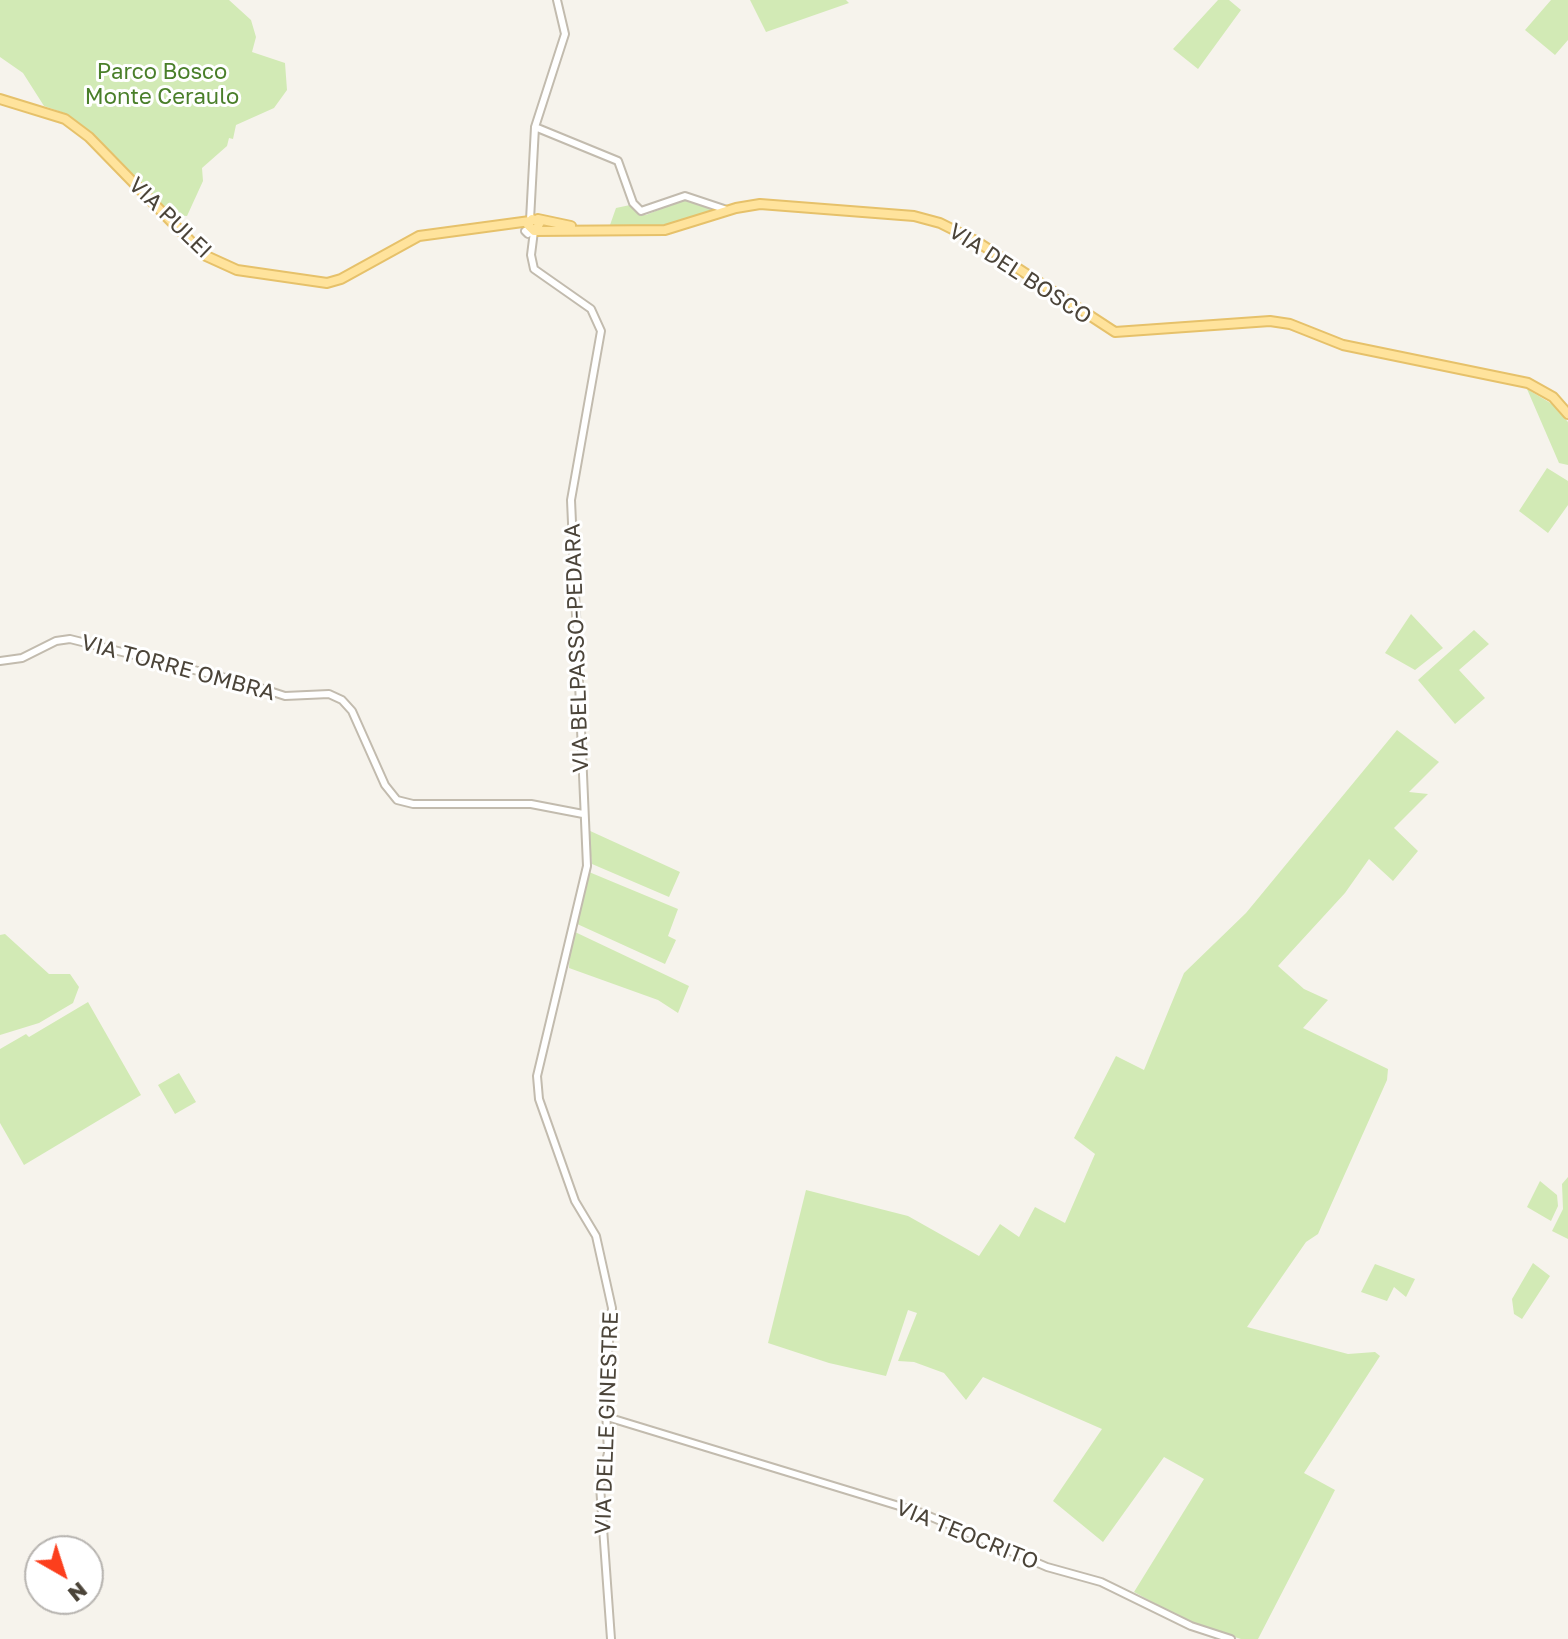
<!DOCTYPE html>
<style>
body{margin:0}
#map{position:relative;width:1568px;height:1639px;overflow:hidden;background:#f6f3ec;font-family:"Golos Text",sans-serif}
canvas{display:block}
.north{position:absolute;left:24px;top:1535px;width:80px;height:80px;box-sizing:border-box;background:#fff;border:2px solid #b7b4b0;border-radius:50%;rotate:141deg;font-size:22px;font-weight:700;line-height:32px;text-align:center;color:#4b4439}
.north::after{content:'';display:block;margin:auto;width:28px;height:36px;background:#fc3f1d;clip-path:polygon(50% 0,100% 100%,50% 72%,0 100%)}
</style>
<div id="map">
<canvas width="1568" height="1639"></canvas>
<div class="north">N</div>
</div>
<script>
const context = document.querySelector('canvas').getContext('2d');
context.lineJoin = 'round';
function fill(path, color) {
  context.fillStyle = color;
  context.fill(path, 'evenodd');
}
function shape(rows) {
  const path = new Path2D();
  for (const r of rows) {
    path.moveTo(r[0], r[1]);
    for (let i = 2; i < r.length; i += 2) path.lineTo(r[i], r[i + 1]);
  }
  return path;
}
function strokePath(path, color, width, dash) {
  context.strokeStyle = color;
  context.lineWidth = width;
  context.lineCap = dash ? 'butt' : 'round';
  context.setLineDash(dash || []);
  context.stroke(path);
}
function label(font, color, halo, rows, align = 'center') {
  context.font = font + ' "Golos Text",sans-serif';
  context.lineWidth = 6;
  context.setLineDash([]);
  context.textBaseline = 'middle';
  context.strokeStyle = halo;
  context.fillStyle = color;
  for (const [text, x, y, turn = 0] of rows) {
    context.save();
    context.translate(x, y);
    context.rotate((+turn || 0) * Math.PI / 180);
    context.textAlign = isNaN(turn) ? turn : align;
    if (halo) context.strokeText(text, 0, 0);
    context.fillText(text, 0, 0);
    context.restore();
  }
}
const green = shape([
 [0,0,229,0,251,20,256,37,252,52,285,63,287,90,274,108,236,125,233,139,229,138,227,146,202,168,203,181,187,216,172,215,87,129,64,113,44,106,23,73,0,57],
 [750,0,846,0,849,3,766,32],
 [1218,0,1229,0,1241,10,1198,69,1173,49],
 [1551,0,1568,0,1568,40,1555,55,1525,30],
 [682,200,710,207,711,211,669,225,610,225,616,208,630,205,638,214,646,215],
 [1527,389,1552,404,1568,422,1568,465,1559,463],
 [1547,468,1568,481,1568,505,1548,533,1519,511],
 [1411,614,1443,648,1415,670,1385,653],
 [1474,630,1489,644,1459,670,1485,698,1455,724,1418,680],
 [1397,730,1439,762,1409,792,1428,794,1394,828,1418,851,1393,881,1369,859,1345,893,1278,966,1304,989,1328,1000,1303,1028,1388,1069,1387,1080,1318,1234,1306,1242,1247,1327,1348,1354,1375,1352,1380,1356,1304,1473,1335,1490,1258,1639,1241,1639,1193,1624,1134,1592,1204,1479,1164,1457,1103,1542,1053,1501,1102,1429,983,1377,966,1400,944,1373,914,1362,898,1361,917,1313,908,1310,886,1376,829,1363,768,1343,806,1190,908,1216,979,1256,1000,1224,1019,1237,1035,1207,1065,1223,1095,1154,1074,1138,1116,1056,1144,1070,1184,973,1246,913],
 [588,830,680,872,669,897,592,864],
 [589,872,678,909,668,936,676,940,665,964,575,923],
 [575,932,689,986,678,1013,658,1000,569,968,571,936],
 [5,934,49,974,70,974,79,987,73,1003,39,1023,0,1035,0,935],
 [88,1002,141,1095,24,1165,0,1123,0,1049,26,1034,29,1037],
 [179,1073,196,1102,175,1114,158,1085],
 [1568,1177,1568,1239,1552,1231,1563,1209,1562,1184],
 [1540,1181,1557,1195,1558,1206,1551,1221,1527,1207],
 [1533,1263,1550,1276,1522,1319,1514,1314,1512,1299],
 [1375,1264,1415,1279,1406,1297,1394,1287,1387,1301,1361,1292]
]);
const minor = shape([
 [535,127,618,161,633,203,641,211,685,196,727,210],
 [530,220,535,127,565,34,557,0],
 [525,231,528,234],
 [534,231,531,255,534,269,591,309,601,331,571,500,587,866,537,1076,539,1099,575,1201,596,1236,612,1308,605,1387,608,1453,600,1486,611,1639],
 [0,661,22,658,56,641,70,639,242,682,285,696,329,694,342,700,352,711,385,785,397,800,413,804,531,804,583,814],
 [607,1417,922,1513,1047,1567,1101,1582,1191,1626,1231,1639]
]);
const major = shape([
 [0,99,65,119,89,137,204,255,237,270,327,283,341,279,419,236,530,221],
 [538,219,571,226],
 [536,230,540,222,532,219,528,225,534,231,665,230,736,208,760,204,914,216,940,223,976,241,1115,332,1270,321,1290,324,1343,345,1528,383,1553,397,1568,414]
]);
const parkNames = [
 ["Parco Bosco",162,72],
 ["Monte Ceraulo",162,97]
];
const streetNames = [
 ["VIA PULEI",170,218,44],
 ["VIA DEL BOSCO",1020,274,33],
 ["VIA BELPASSO-PEDARA",577,648,-92],
 ["VIA TORRE OMBRA",178,668,15],
 ["VIA DELLE GINESTRE",607,1423,-88],
 ["VIA TEOCRITO",967,1535,22]
];
fill(green, '#d2eab5');
strokePath(minor, '#c2bbae', 10);
strokePath(major, '#e6c16a', 12);
strokePath(minor, '#fff', 6);
strokePath(major, '#ffe39c', 8);
label('22px', '#4a7f2a', '#fff', parkNames);
label('22px', '#4b4439', '#fff', streetNames);
</script>
